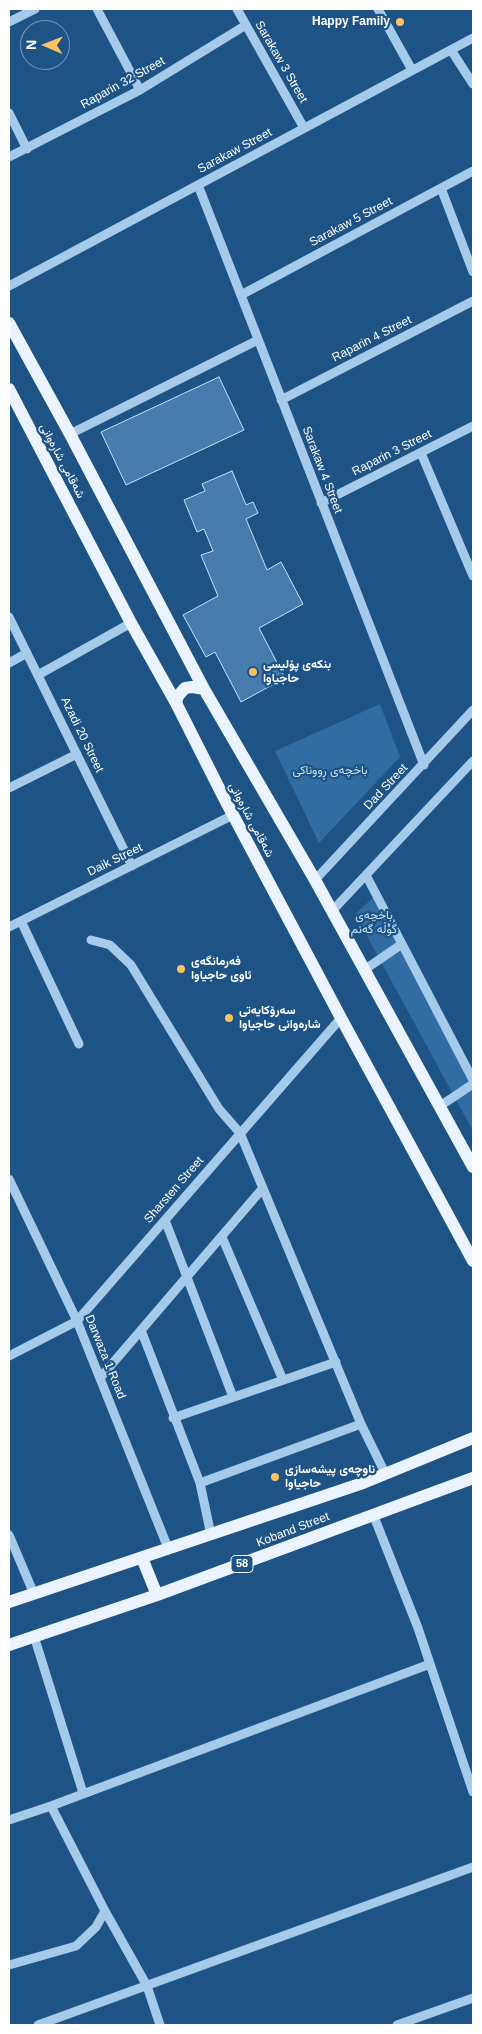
<!DOCTYPE html>
<meta charset="utf-8">
<style>
body{margin:0}
#map{position:relative;width:482px;height:2034px;overflow:hidden;background:#1e5385;font-family:Helvetica,sans-serif}
canvas{display:block}
.frame{position:absolute;inset:0;border:10px solid #fff;pointer-events:none}
.north{position:absolute;left:20px;top:20px;width:50px;height:50px;box-sizing:border-box;background:#1e5385;border:1px solid #7898b6;border-radius:50%;rotate:271deg;font-size:14px;font-weight:700;line-height:20px;text-align:center;color:#fff}
.north::after{content:'';display:block;margin:auto;width:18px;height:22px;background:#f9c365;clip-path:polygon(50% 0,100% 100%,50% 72%,0 100%)}
</style>
<div id="map">
<canvas width="482" height="2034"></canvas>
<div class="frame"></div>
<div class="north">N</div>
</div>
<script>
const context = document.querySelector('canvas').getContext('2d');
context.lineJoin = 'round';
function fill(path, color) {
  context.fillStyle = color;
  context.fill(path, 'evenodd');
}
function shape(rows) {
  const path = new Path2D();
  for (const r of rows) {
    path.moveTo(r[0], r[1]);
    for (let i = 2; i < r.length; i += 2) path.lineTo(r[i], r[i + 1]);
  }
  return path;
}
function strokePath(path, color, width, dash) {
  context.strokeStyle = color;
  context.lineWidth = width;
  context.lineCap = dash ? 'butt' : 'round';
  context.setLineDash(dash || []);
  context.stroke(path);
}
function label(font, color, halo, rows, align = 'center') {
  context.font = font + ' Helvetica,Vazirmatn,sans-serif';
  context.lineWidth = 4.5;
  context.setLineDash([]);
  context.textBaseline = 'middle';
  context.strokeStyle = halo;
  context.fillStyle = color;
  for (const [text, x, y, turn = 0] of rows) {
    context.save();
    context.translate(x, y);
    context.rotate((+turn || 0) * Math.PI / 180);
    context.textAlign = isNaN(turn) ? turn : align;
    if (halo) context.strokeText(text, 0, 0);
    context.fillText(text, 0, 0);
    context.restore();
  }
}
const green = shape([
 [380,704,400,757,319,843,275,751],
 [374,897,473,1080,473,1131,355,914]
]);
const building = shape([
 [219,377,244,430,126,485,101,432,219,377],
 [232,471,246,505,253,502,258,513,246,519,267,570,281,562,303,604,259,628,285,678,241,702,215,652,206,657,183,615,218,596,201,555,213,551,204,529,197,532,184,500,205,491,202,484,232,471]
]);
const minor = shape([
 [97,9,140,90],
 [237,9,304,128],
 [378,9,412,70],
 [9,22,35,9],
 [451,50,473,84],
 [9,113,27,149],
 [9,157,140,90,246,25],
 [198,185,424,765],
 [441,188,473,272],
 [9,286,473,38],
 [241,295,473,171],
 [281,400,473,301],
 [70,434,258,340],
 [421,453,473,576],
 [321,503,473,426],
 [9,617,132,866],
 [9,663,27,653],
 [38,675,131,623],
 [9,788,77,754],
 [366,875,473,1080],
 [315,880,473,710],
 [332,911,473,761],
 [21,921,79,1044],
 [9,927,233,815],
 [91,940,110,945,131,965,219,1109,240,1133,361,1424,385,1473],
 [364,970,402,944],
 [440,1106,473,1084],
 [9,1179,77,1321,168,1548],
 [165,1220,233,1397],
 [222,1237,283,1380],
 [141,1330,200,1483,211,1535],
 [9,1356,77,1321,341,1018],
 [100,1378,263,1188],
 [173,1418,336,1362],
 [200,1483,361,1424],
 [373,1514,418,1628,473,1792],
 [9,1535,34,1594],
 [34,1636,83,1793],
 [9,1820,51,1806,430,1664],
 [105,1911,147,1986,160,2025],
 [9,1965,76,1946,96,1927,105,1911,51,1806],
 [38,2025,473,1867],
 [397,2025,473,1998]
]);
const major = shape([
 [9,323,70,434,204,689,315,880,473,1167],
 [9,389,131,623,176,703,224,798,341,1018,473,1261],
 [176,703,178,696,185,688,192,687,204,689],
 [142,1558,157,1595],
 [9,1602,363,1483,473,1438],
 [9,1645,157,1595,473,1478]
]);
const markers = [
 [400,22,5,"#f9c365"],
 [253,672,5,"#f9c365"],
 [181,969,5,"#f9c365"],
 [229,1018,5,"#f9c365"],
 [275,1477,5,"#f9c365"]
];
const shields = [
 [242,1564,22]
];
const shieldNames = [
 ["58",242,1564]
];
const poiNames = [
 ["Happy Family",390,22,"right"],
 ["بنکەی پۆلیسی",263,665],
 ["حاجیاوا",263,679],
 ["فەرمانگەی",191,962],
 ["ئاوی حاجیاوا",191,976],
 ["سەرۆکایەتی",239,1011],
 ["شارەوانی حاجیاوا",239,1025],
 ["ناوچەی پیشەسازی",285,1470],
 ["حاجیاوا",285,1484]
];
const streetNames = [
 ["Sarakaw 3 Street",281,62,60],
 ["Raparin 32 Street",123,83,-29],
 ["Sarakaw Street",235,151,-28],
 ["Sarakaw 5 Street",351,222,-28],
 ["Raparin 4 Street",372,339,-27],
 ["Raparin 3 Street",392,453,-27],
 ["شەقامی شارەوانی",62,461,62],
 ["Sarakaw 4 Street",322,470,69],
 ["Azadi 20 Street",82,735,64],
 ["Dad Street",386,787,-47],
 ["شەقامی شارەوانی",251,820,62],
 ["Daik Street",115,860,-26],
 ["Sharsten Street",174,1190,-49],
 ["Darwaza 1 Road",105,1357,68],
 ["Koband Street",293,1530,-21]
];
const parkNames = [
 ["باخچەی ڕووناکی",330,771],
 ["باخچەی",374,916],
 ["گوڵە گەنم",374,930]
];
fill(green, '#316ca3');
fill(building, '#467cae');
strokePath(building, '#cae2f8', 1);
strokePath(minor, '#a6caea', 9);
strokePath(major, '#eaf3fe', 12);
for (const [x, y, r, color] of markers) {
  const dot = new Path2D();
  dot.arc(x, y, r, 0, 2 * Math.PI);
  context.fillStyle = color;
  context.fill(dot);
  strokePath(dot, '#1e5385', 2);
}
for (const [x, y, w] of shields) {
  const box = new Path2D();
  box.roundRect(x - w / 2, y - 8.5, w, 17, 4);
  context.fillStyle = '#1e5385';
  context.fill(box);
  strokePath(box, '#fff', 1);
}
label('bold 11px', '#fff', null, shieldNames);
label('bold 12px', '#fff', '#1e5385', poiNames, 'left');
label('12px', '#fff', '#1e5385', streetNames);
label('12px', '#cae2f8', '#1e5385', parkNames);
</script>
